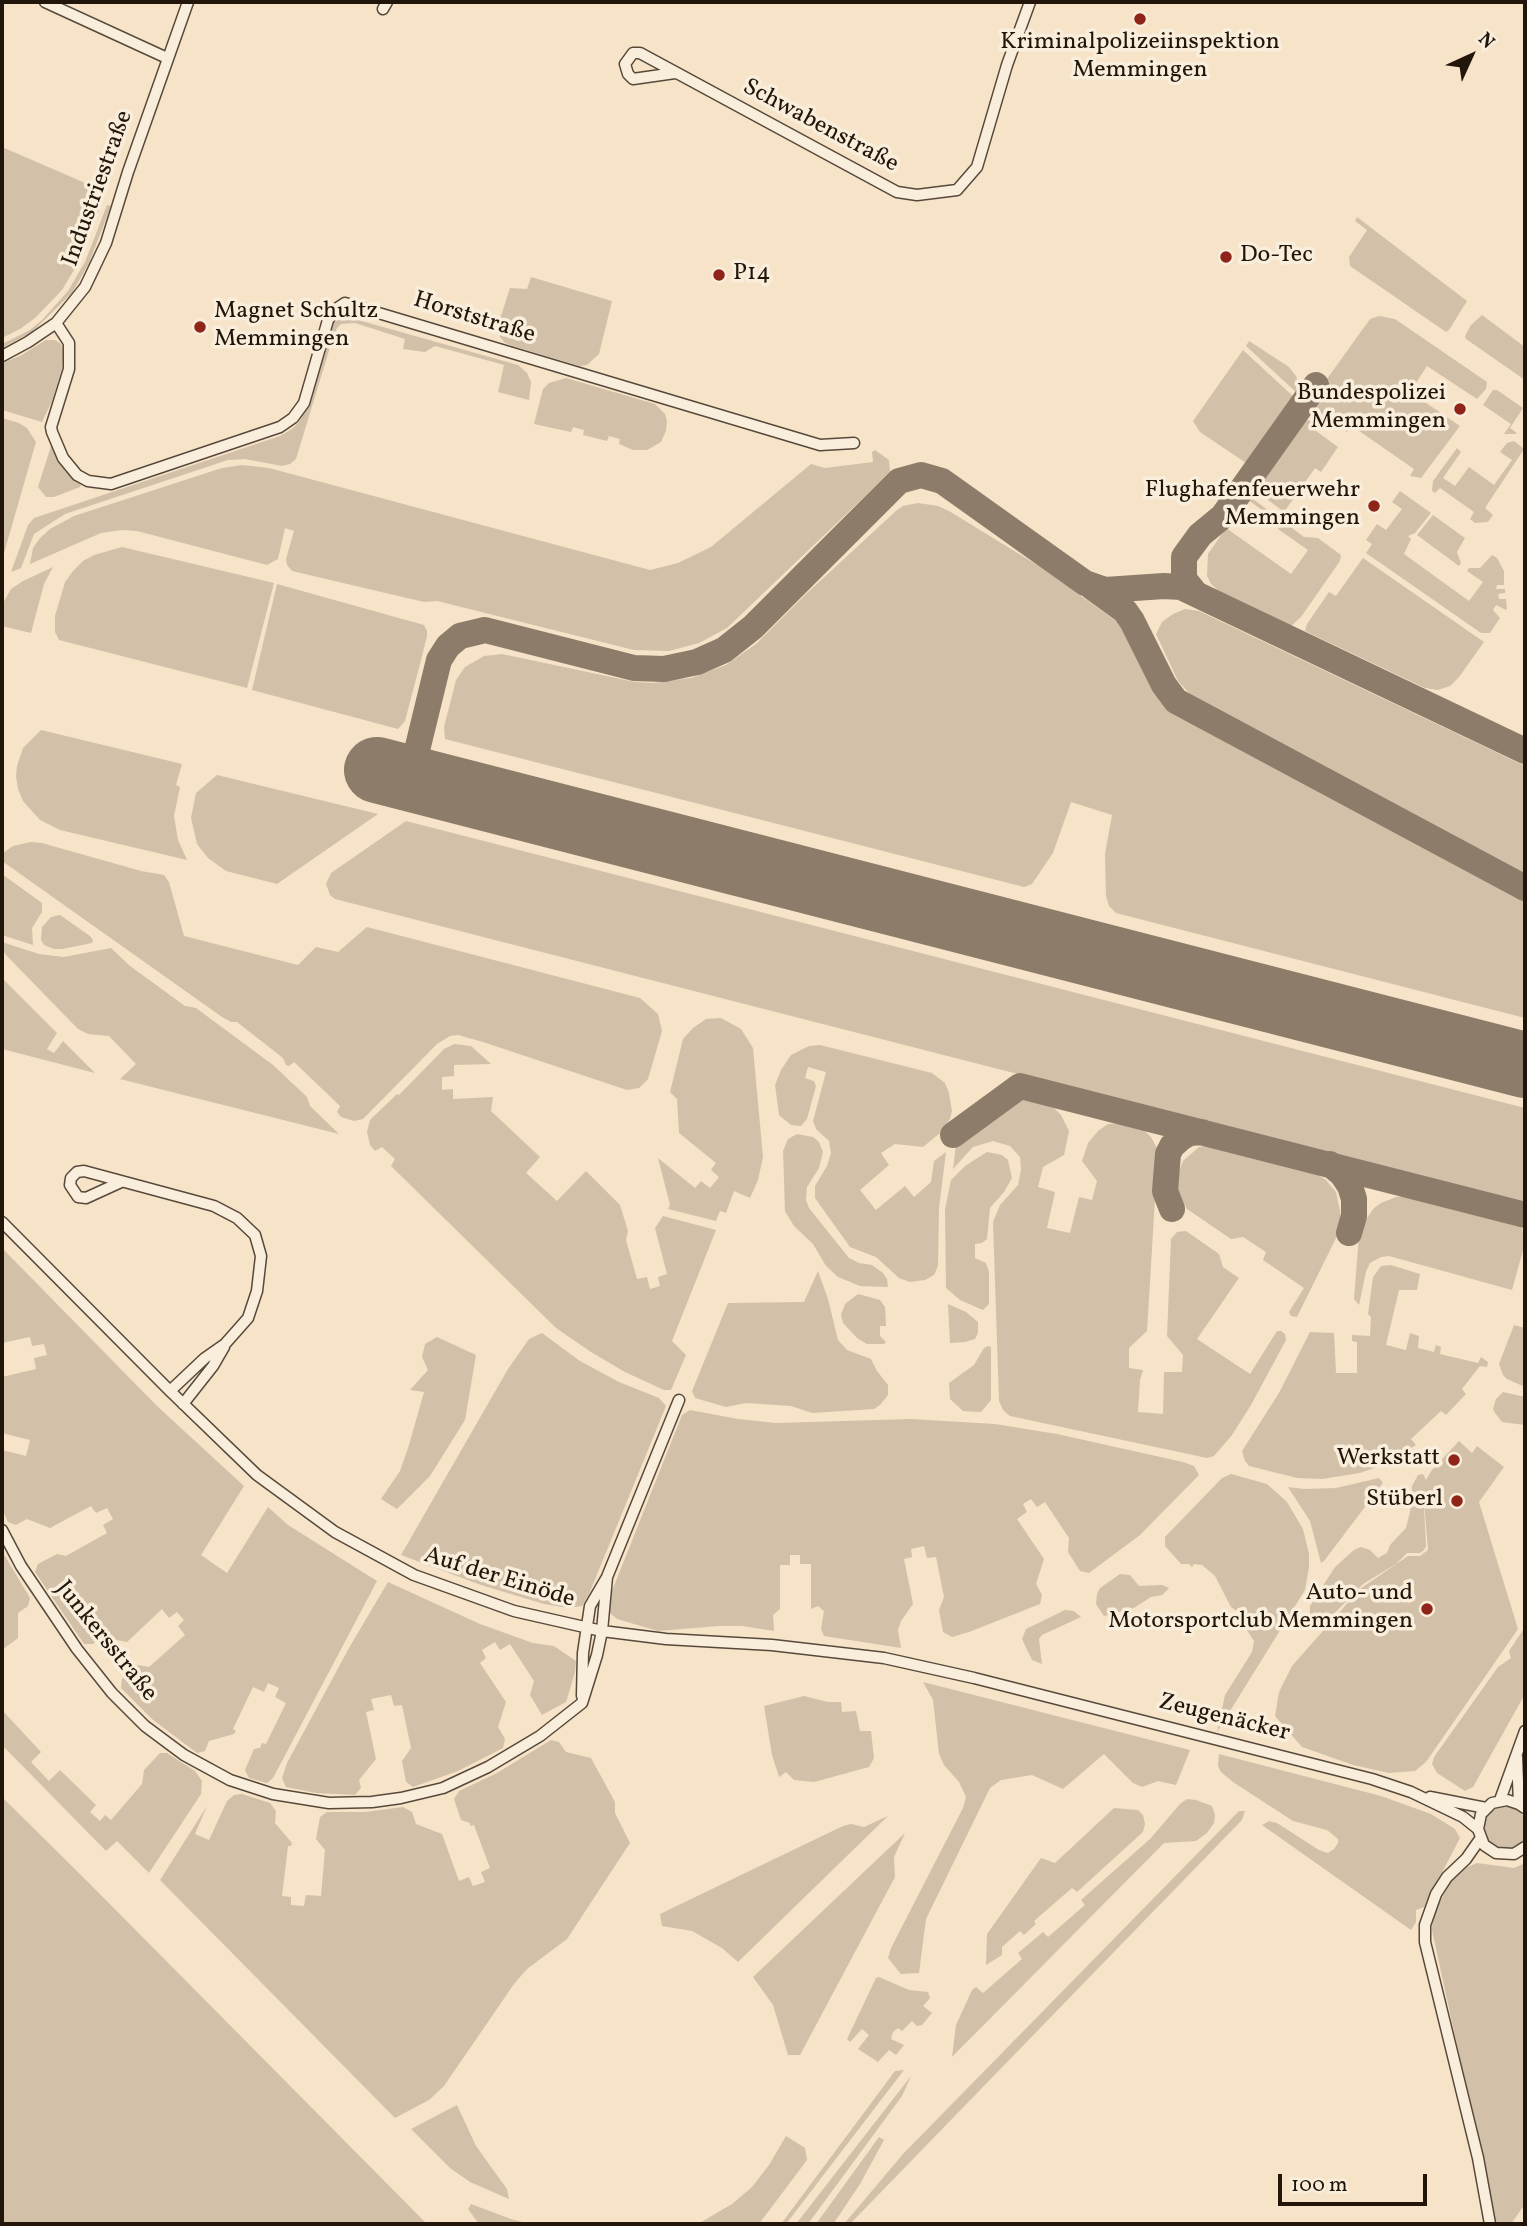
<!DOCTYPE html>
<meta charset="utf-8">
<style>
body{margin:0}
#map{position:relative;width:1527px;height:2226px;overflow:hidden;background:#f6e3c8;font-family:Vollkorn,serif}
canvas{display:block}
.frame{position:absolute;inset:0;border:4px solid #22160a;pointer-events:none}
.north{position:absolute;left:1436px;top:21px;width:70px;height:70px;-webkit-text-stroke:5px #f9eddb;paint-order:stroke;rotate:45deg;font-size:19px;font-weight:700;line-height:28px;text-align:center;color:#22160a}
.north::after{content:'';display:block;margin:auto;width:24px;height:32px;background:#22160a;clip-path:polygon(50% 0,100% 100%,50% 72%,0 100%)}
.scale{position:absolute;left:1278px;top:2174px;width:149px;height:32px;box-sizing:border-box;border:4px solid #22160a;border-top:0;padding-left:9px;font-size:21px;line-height:24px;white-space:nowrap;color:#22160a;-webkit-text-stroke:5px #f9eddb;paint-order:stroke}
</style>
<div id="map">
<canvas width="1527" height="2226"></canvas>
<div class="frame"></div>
<div class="north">N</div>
<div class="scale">100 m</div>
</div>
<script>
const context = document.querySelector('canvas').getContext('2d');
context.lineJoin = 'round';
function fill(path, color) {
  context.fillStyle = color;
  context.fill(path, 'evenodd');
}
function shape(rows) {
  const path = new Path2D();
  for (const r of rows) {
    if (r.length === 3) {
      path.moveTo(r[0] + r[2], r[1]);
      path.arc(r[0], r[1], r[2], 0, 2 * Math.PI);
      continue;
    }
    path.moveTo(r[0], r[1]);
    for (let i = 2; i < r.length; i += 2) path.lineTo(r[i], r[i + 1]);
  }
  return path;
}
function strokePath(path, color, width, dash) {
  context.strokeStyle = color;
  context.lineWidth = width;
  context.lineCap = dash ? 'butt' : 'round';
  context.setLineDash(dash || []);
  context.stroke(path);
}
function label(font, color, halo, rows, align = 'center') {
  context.font = font + ' Vollkorn,serif';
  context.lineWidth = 7;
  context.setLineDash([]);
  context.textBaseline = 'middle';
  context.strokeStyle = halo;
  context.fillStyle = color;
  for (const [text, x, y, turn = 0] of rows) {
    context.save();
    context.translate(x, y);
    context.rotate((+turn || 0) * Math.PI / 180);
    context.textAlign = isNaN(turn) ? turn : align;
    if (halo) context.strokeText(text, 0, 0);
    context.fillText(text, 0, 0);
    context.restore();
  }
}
const green = shape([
 [2,147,106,192,80,260,62,290,35,318,20,329,2,338],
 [107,205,111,206,89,263,72,293,32,332,2,348,2,344,30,330,42,320,68,291,85,262],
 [1357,217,1467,301,1449,330,1446,332,1350,266,1349,257,1367,230,1355,221],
 [531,277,612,301,599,354,587,365,580,366,513,346,505,343,500,337,499,322,510,288,527,289],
 [1482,315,1525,347,1525,380,1466,339,1465,336,1471,325],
 [344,316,518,365,527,373,531,382,529,400,498,392,504,365,435,346,425,352,403,349,405,339,355,323,341,324,337,328,331,344,296,459,290,464,282,466,245,459,228,460,65,514,34,534,21,568,11,572,28,525,34,518,280,436,292,429,299,422,306,410,330,328,333,323],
 [1379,316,1395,319,1487,382,1486,389,1477,399,1427,366,1410,392,1460,426,1421,478,1410,476,1414,469,1352,426,1347,432,1320,413,1315,404,1314,397,1370,319],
 [46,340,55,340,61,344,64,352,63,365,52,401,42,422,2,410,2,363,20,356],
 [1249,341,1289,367,1296,376,1299,384,1298,394,1246,346],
 [1243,350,1295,398,1249,465,1200,432,1193,421],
 [566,378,655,404,665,414,667,421,666,431,661,442,647,450,633,450,619,444,620,439,609,436,607,441,583,435,584,430,573,427,571,432,534,424,543,389,549,383],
 [1493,390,1497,390,1523,408,1510,428,1517,433,1515,434,1504,434,1511,424,1483,405],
 [2,418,19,423,27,428,36,442,4,553,2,552],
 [1307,420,1315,422,1312,428,1338,447,1321,472,1315,468,1284,512,1255,490,1301,423],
 [1514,441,1524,449,1485,508,1493,515,1488,522,1475,523,1470,519,1474,512,1440,488,1435,493,1432,491,1433,481,1457,448,1461,452,1443,478,1455,486,1469,467,1494,485,1512,460,1500,452,1507,443],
 [51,446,65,471,81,485,80,487,54,497,46,497,38,487],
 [875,450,889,460,890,471,861,500,727,628,699,643,669,651,634,650,437,601,424,602,292,571,287,565,286,559,294,531,285,528,278,559,267,565,137,531,122,530,101,533,30,564,33,548,40,538,50,529,74,516,222,468,242,465,269,468,650,570,678,563,711,547,811,464,825,468,873,462,872,452],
 [1400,491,1431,513,1415,533,1408,536,1411,539,1404,554,1469,601,1483,582,1467,571,1469,568,1480,568,1492,555,1497,558,1504,571,1504,585,1497,585,1496,589,1505,589,1505,593,1498,594,1499,599,1506,599,1507,609,1506,610,1496,605,1493,610,1500,618,1490,633,1481,633,1366,553,1372,544,1366,540,1377,524,1386,530,1402,509,1392,502],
 [1249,496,1304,537,1318,538,1341,555,1340,561,1301,617,1291,626,1221,593,1211,584,1207,576,1208,554,1226,528,1291,574,1308,550,1278,529,1281,524,1247,499],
 [918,503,938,506,949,511,1042,568,1126,628,1160,699,1179,716,1525,901,1525,1018,1116,913,1109,906,1106,896,1105,854,1112,815,1071,802,1053,853,1032,884,1024,887,445,739,444,727,456,680,465,667,484,656,502,654,635,682,653,683,691,678,726,665,756,644,806,594,897,510,903,506],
 [1433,515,1465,538,1457,552,1461,563,1459,566,1417,535],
 [122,547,274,583,247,688,59,640,55,632,55,616,65,582,73,571,83,561,94,555],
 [1363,558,1484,642,1459,677,1450,686,1438,690,1425,688,1305,631,1307,624,1329,592,1336,596],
 [53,567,44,584,31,633,2,626,2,605,11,589,23,581],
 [277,584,424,625,427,631,427,636,420,664,405,721,398,729,252,690],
 [1185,609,1199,611,1525,766,1525,877,1248,730,1190,694,1178,681,1156,634,1162,622,1173,614],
 [41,730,182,764,176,785,180,787,174,816,178,840,187,860,60,830,40,820,23,801,18,789,16,776,17,766,23,748],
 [217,775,378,814,277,884,226,871,208,858,197,844,191,818,196,793],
 [406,821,1525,1108,1525,1204,335,899,330,895,326,884,331,873],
 [31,842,42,843,141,871,164,875,169,882,184,936,298,965,316,947,338,952,367,927,640,998,658,1014,662,1031,648,1079,639,1088,627,1090,483,1042,458,1035,450,1036,437,1044,363,1119,354,1121,341,1117,337,1112,340,1106,294,1062,289,1066,286,1065,283,1058,237,1022,231,1022,222,1017,2,861,3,853,13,846],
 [2,874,42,903,42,912,32,928,33,945,2,935],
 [60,915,90,936,93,940,92,943,62,949,54,949,44,945,41,940,42,927,51,917],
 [2,942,39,954,64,957,111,948,130,966,185,1006,196,1008,273,1065,307,1097,310,1106,339,1134,120,1079,136,1064,109,1036,88,1034,78,1029,6,955,2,949],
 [2,978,57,1033,47,1049,54,1053,63,1041,95,1073,2,1049],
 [721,1018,741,1029,753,1048,763,1157,758,1180,750,1198,734,1191,726,1213,720,1211,716,1221,668,1209,670,1205,658,1158,695,1188,701,1181,710,1188,719,1177,711,1170,716,1163,679,1133,677,1099,670,1092,683,1039,693,1028,706,1019],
 [454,1044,471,1046,491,1064,454,1065,454,1076,442,1077,442,1090,453,1089,453,1099,493,1097,491,1111,540,1157,526,1173,557,1201,586,1171,620,1205,628,1231,626,1240,637,1279,647,1277,650,1289,660,1286,658,1277,667,1274,655,1228,663,1216,716,1230,672,1341,686,1355,671,1390,664,1390,625,1372,591,1352,556,1328,391,1166,395,1159,382,1147,375,1151,370,1145,367,1132,370,1120,397,1094,399,1095,444,1049],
 [820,1045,932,1073,945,1083,949,1093,952,1111,950,1119,940,1133,923,1147,895,1144,881,1153,889,1165,860,1190,876,1210,905,1186,914,1197,931,1182,934,1161,946,1152,939,1208,938,1266,934,1275,925,1280,910,1282,899,1278,876,1257,850,1247,815,1198,815,1186,827,1166,831,1153,829,1141,816,1129,813,1121,826,1072,808,1067,805,1078,814,1081,816,1086,807,1119,801,1126,791,1125,779,1115,775,1085,781,1070,791,1055,809,1046],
 [1021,1100,1049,1103,1061,1115,1069,1131,1064,1155,1043,1167,1038,1187,1055,1192,1047,1228,1070,1233,1079,1197,1092,1200,1097,1181,1082,1161,1088,1143,1098,1131,1108,1124,1129,1123,1143,1129,1151,1137,1158,1150,1147,1331,1129,1348,1129,1368,1143,1370,1140,1380,1138,1412,1163,1414,1164,1372,1182,1372,1183,1355,1167,1336,1171,1239,1177,1232,1186,1231,1219,1254,1223,1267,1239,1278,1197,1339,1250,1374,1277,1331,1281,1331,1285,1334,1286,1340,1251,1405,1232,1435,1214,1456,1207,1458,1010,1416,1003,1410,999,1401,993,1222,1000,1205,1018,1185,1021,1170,1020,1157,1010,1146,993,1141,973,1147,953,1169,956,1145],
 [797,1134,813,1137,819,1142,823,1152,819,1168,807,1187,806,1200,809,1208,849,1258,859,1263,872,1265,883,1273,887,1279,888,1287,860,1286,838,1277,826,1266,813,1244,794,1226,785,1211,783,1151,788,1139],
 [1215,1144,1312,1171,1326,1180,1336,1192,1341,1216,1339,1232,1297,1317,1291,1316,1289,1312,1304,1288,1263,1260,1266,1252,1243,1237,1231,1239,1187,1209,1178,1194,1177,1177,1183,1161,1199,1147],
 [987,1152,1002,1155,1008,1160,1012,1178,1004,1192,990,1208,987,1239,982,1243,975,1244,975,1258,986,1263,989,1272,989,1304,983,1310,960,1300,946,1288,945,1209,951,1180,965,1166],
 [1413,1196,1514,1221,1522,1228,1525,1243,1512,1290,1389,1256,1381,1257,1370,1263,1366,1272,1359,1305,1354,1299,1359,1235,1363,1224,1374,1208,1381,1203,1396,1197],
 [2,1248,157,1406,244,1486,201,1555,227,1573,268,1507,288,1525,377,1581,273,1778,267,1783,249,1778,245,1770,254,1749,260,1748,262,1743,266,1744,286,1703,275,1697,279,1688,268,1683,264,1692,253,1687,233,1729,236,1731,234,1734,209,1741,205,1751,197,1753,152,1719,121,1688,122,1679,138,1665,149,1667,185,1635,178,1626,184,1620,177,1612,169,1618,162,1609,127,1642,102,1637,93,1644,84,1644,35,1572,38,1564,57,1554,66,1556,107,1533,103,1525,113,1519,107,1508,96,1513,91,1506,50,1528,27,1519,16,1525,8,1522,2,1509,2,1450,26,1456,30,1440,2,1433,2,1377,36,1369,34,1358,47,1355,44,1344,32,1346,30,1337,2,1343],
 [1391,1265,1420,1274,1417,1290,1399,1290,1386,1345,1406,1350,1410,1333,1419,1336,1418,1348,1434,1352,1436,1345,1441,1347,1440,1354,1478,1363,1481,1357,1488,1362,1487,1367,1480,1366,1462,1389,1466,1394,1446,1415,1441,1411,1411,1439,1416,1445,1382,1465,1360,1473,1322,1479,1297,1478,1249,1466,1245,1461,1242,1451,1279,1393,1310,1332,1334,1333,1336,1373,1357,1373,1357,1342,1352,1341,1352,1335,1370,1336,1371,1317,1368,1314,1373,1277,1381,1266],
 [818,1271,828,1299,838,1340,847,1350,871,1359,877,1371,888,1385,888,1395,880,1405,874,1409,812,1413,791,1406,746,1403,726,1407,695,1398,692,1391,728,1303,804,1302],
 [858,1294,880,1300,885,1307,886,1326,880,1326,880,1336,886,1342,884,1344,867,1344,857,1338,843,1323,841,1315,845,1304],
 [948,1304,966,1312,978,1322,978,1333,975,1339,965,1342,950,1343],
 [1514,1325,1525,1328,1525,1387,1507,1379,1503,1375,1499,1364],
 [542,1333,580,1361,619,1382,659,1398,666,1406,589,1594,582,1606,568,1608,544,1604,481,1585,401,1555,508,1369,529,1339],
 [437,1337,476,1355,465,1420,430,1476,397,1509,381,1499,400,1471,409,1445,424,1392,410,1390,428,1370,422,1357,425,1344],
 [988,1346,991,1347,991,1400,981,1412,963,1411,950,1399,949,1383,974,1365,984,1348],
 [1503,1392,1525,1397,1525,1425,1502,1422,1495,1413,1493,1409,1496,1399],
 [690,1410,738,1419,776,1423,911,1419,995,1424,1057,1434,1183,1462,1194,1466,1199,1475,1140,1535,1089,1573,1080,1571,1068,1552,1069,1538,1045,1502,1037,1507,1031,1499,1023,1504,1027,1512,1017,1519,1044,1559,1036,1584,1042,1595,1040,1604,969,1632,952,1637,943,1632,939,1610,944,1597,936,1557,927,1558,924,1546,911,1549,912,1557,904,1559,913,1604,901,1621,898,1630,901,1648,824,1636,821,1629,824,1611,818,1606,811,1609,811,1564,800,1564,800,1555,790,1555,790,1565,780,1565,780,1609,773,1615,774,1631,742,1626,718,1626,658,1631,617,1619,610,1613,608,1601,682,1415],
 [1459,1441,1472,1453,1477,1446,1504,1467,1479,1502,1518,1629,1426,1762,1415,1771,1389,1773,1353,1765,1302,1747,1275,1716,1279,1692,1292,1666,1360,1589,1408,1556,1420,1556,1428,1550,1423,1489,1426,1546,1424,1550,1420,1553,1407,1553,1396,1564,1363,1584,1324,1624,1316,1621,1310,1614,1310,1606,1335,1567,1354,1550,1361,1547,1370,1550,1378,1558,1387,1553,1390,1545,1406,1528,1410,1512,1412,1486,1418,1475,1423,1474,1426,1480,1432,1470],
 [1231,1474,1267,1484,1287,1502,1303,1529,1309,1554,1309,1567,1305,1590,1217,1732,1225,1695,1252,1652,1254,1641,1243,1624,1239,1613,1231,1607,1215,1576,1202,1565,1194,1564,1192,1567,1189,1564,1181,1564,1165,1546,1165,1537,1222,1478],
 [1379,1478,1383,1483,1324,1561,1321,1563,1310,1521,1288,1487,1304,1489,1336,1488],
 [2,1551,30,1598,28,1606,18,1613,18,1638,2,1650],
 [1120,1574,1130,1575,1139,1586,1162,1585,1169,1588,1162,1595,1151,1597,1134,1608,1104,1616,1096,1604,1097,1594,1100,1588],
 [388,1582,480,1624,533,1643,554,1646,576,1661,575,1672,567,1699,566,1702,542,1715,530,1695,534,1681,510,1644,500,1650,495,1642,482,1650,486,1658,480,1663,506,1702,498,1727,505,1739,503,1748,458,1771,413,1787,406,1782,402,1761,411,1748,402,1705,394,1706,391,1695,371,1699,374,1710,366,1712,376,1759,359,1780,361,1788,355,1795,316,1793,286,1787,282,1778,287,1763,349,1648],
 [1065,1610,1074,1611,1081,1617,1042,1635,1039,1639,1042,1664,1032,1660,1022,1639,1026,1629],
 [1525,1627,1525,1694,1473,1787,1465,1791,1437,1773,1432,1764,1434,1757,1498,1667,1511,1658,1509,1651],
 [923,1682,1190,1750,1176,1785,1158,1781,1142,1787,1133,1783,1104,1754,1063,1789,1032,1775,1001,1780,990,1788,926,1919,919,1973,901,1974,888,1958,891,1948,963,1808,966,1797,959,1782,944,1765,939,1754,933,1700],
 [804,1696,828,1702,841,1702,842,1712,856,1711,860,1731,871,1731,874,1758,869,1767,814,1782,794,1780,786,1772,779,1777,772,1755,764,1706],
 [2,1710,41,1752,31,1762,49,1781,60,1770,96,1805,90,1812,100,1821,105,1815,111,1820,142,1784,144,1770,160,1753,167,1753,195,1771,202,1781,201,1794,149,1873,117,1841,106,1851,2,1745],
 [551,1740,559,1742,566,1752,591,1758,615,1802,615,1813,630,1843,567,1939,527,1969,514,1984,444,2086,429,2100,395,2118,160,1880,207,1806,195,1834,209,1840,227,1801,234,1795,242,1794,270,1803,276,1811,275,1823,292,1843,291,1846,288,1846,282,1896,291,1897,291,1905,304,1906,306,1895,321,1896,325,1850,316,1839,320,1817,327,1812,365,1812,403,1807,412,1812,416,1824,442,1834,459,1881,469,1877,473,1886,485,1882,481,1872,490,1868,474,1825,470,1826,470,1823,461,1820,454,1799,459,1791,497,1773],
 [1219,1754,1381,1796,1431,1814,1455,1829,1460,1838,1424,1907,1416,1910,1416,1922,1411,1930,1262,1825,1269,1821,1277,1823,1319,1850,1328,1853,1334,1849,1338,1843,1338,1839,1327,1830,1293,1821,1233,1782,1221,1772,1218,1766],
 [2,1797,86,1880,427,2224,2,2224],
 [1187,1799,1196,1800,1212,1806,1215,1815,1214,1823,1207,1833,1196,1841,1164,1843,952,2057,956,2025,972,1990,976,1987,983,1993,1022,1959,1018,1953,1043,1932,1048,1937,1085,1905,1081,1900,1150,1839,1180,1804],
 [1505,1828,22],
 [1114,1808,1138,1810,1143,1815,1145,1824,1143,1832,1077,1892,1072,1888,1034,1921,1036,1924,1024,1935,1020,1931,1002,1947,1002,1955,986,1965,987,1934,1041,1858,1055,1863],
 [1239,1811,1245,1811,1242,1820,850,2224,844,2224,903,2154],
 [888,1816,738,1962,722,1948,692,1931,662,1926,660,1914,843,1826,851,1824,864,1827],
 [905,1833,894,1857,895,1877,800,2055,788,2055,773,2005,753,1977],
 [1477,1863,1514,1868,1525,1863,1525,2204,1511,2224,1493,2224,1477,2138,1432,1930,1433,1915,1451,1881,1463,1869],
 [879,1977,909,1990,928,1992,930,1998,923,2006,932,2013,922,2025,917,2026,912,2021,902,2031,898,2028,893,2032,891,2039,904,2045,896,2055,889,2050,878,2062,858,2049,869,2035,862,2029,850,2042,847,2039,876,1978],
 [904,2070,786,2224,781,2224,895,2071],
 [911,2076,902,2096,808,2224,796,2224],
 [457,2105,476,2146,507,2189,509,2199,470,2182,450,2168,411,2129],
 [786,2136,805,2148,807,2160,759,2224,698,2224,732,2204,752,2187,769,2165],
 [879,2137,884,2140,860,2184,838,2217,833,2224,816,2224],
 [471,2204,511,2219,530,2224,479,2224,468,2209]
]);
const taxiway = shape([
 [1092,587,1125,611,1132,621,1164,685,1176,701,1525,888],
 [1196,594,1184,579,1184,557,1200,535,1223,516,1316,385],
 [410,779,439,660,448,646,460,636,485,630,634,668,664,669,697,662,724,650,753,627,899,481,921,475,942,481,1085,583,1105,590,1164,586,1181,587,1525,751],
 [953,1135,1020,1086,1525,1215],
 [1330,1164,1342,1174,1350,1186,1354,1199,1354,1216,1349,1233],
 [1172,1209,1165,1191,1168,1154,1172,1146,1181,1138,1190,1133,1202,1132]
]);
const runway = shape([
 [377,770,1525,1065]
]);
const minor = shape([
 [45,2,167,58],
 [383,9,387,2],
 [675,73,633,79,628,74,625,64,633,53,640,53,897,192,917,195,957,190,977,167,1007,65,1030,2],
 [56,323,69,343,69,369,51,427,52,432,63,458,77,475,88,481,111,484,280,427,293,418,304,403,328,320,336,309,345,303,820,445,854,443],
 [2,356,28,342,56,323,85,287,106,243,128,172,188,2],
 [121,1182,86,1198,78,1197,70,1185,71,1178,77,1172,84,1171,214,1206,237,1218,255,1235,261,1256,257,1291,248,1318,225,1344,205,1358,170,1391],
 [2,1222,170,1391,257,1475,335,1532,414,1575,514,1611,602,1631,666,1639,772,1645,884,1658,974,1678,1372,1779,1411,1792,1463,1817,1478,1829],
 [183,1404,213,1366,224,1347],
 [2,1530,21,1566,77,1649,112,1693,145,1726,184,1755,230,1780,273,1794,329,1803,372,1802,401,1798,443,1788,488,1767,540,1736,582,1703,597,1655,602,1631,607,1577],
 [582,1696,583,1653,590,1606,607,1577,679,1400],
 [1517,1757,1519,1804],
 [1430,1797,1486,1808],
 [1500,1800,1525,1731],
 [1525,1808,1519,1804,1507,1800,1492,1803,1481,1814,1478,1829,1484,1845,1496,1853,1514,1854,1525,1847],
 [1480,1839,1466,1859,1447,1877,1436,1894,1425,1925,1425,1942,1478,2158,1490,2224]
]);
const markers = [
 [1140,19,7,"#8f2418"],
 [1226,257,7,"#8f2418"],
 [719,275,7,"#8f2418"],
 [200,327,7,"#8f2418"],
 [1460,409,7,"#8f2418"],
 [1374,506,7,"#8f2418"],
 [1454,1460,7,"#8f2418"],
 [1457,1501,7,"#8f2418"],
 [1427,1609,7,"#8f2418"]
];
const poiNames = [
 ["Kriminalpolizeiinspektion",1140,44,"center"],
 ["Memmingen",1140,72,"center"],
 ["Do-Tec",1240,257,"left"],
 ["P14",733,275,"left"],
 ["Magnet Schultz",214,313,"left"],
 ["Memmingen",214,341,"left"],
 ["Bundespolizei",1446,395],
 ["Memmingen",1446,423],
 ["Flughafenfeuerwehr",1360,492],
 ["Memmingen",1360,520],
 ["Werkstatt",1440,1460],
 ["Stüberl",1443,1501],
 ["Auto- und",1413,1595],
 ["Motorsportclub Memmingen",1413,1623]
];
const streetNames = [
 ["Schwabenstraße",820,127,28],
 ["Industriestraße",99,189,-70],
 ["Horststraße",474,319,17],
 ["Auf der Einöde",499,1579,17],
 ["Junkersstraße",105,1642,51],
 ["Zeugenäcker",1224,1719,14]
];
fill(green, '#d2c0a8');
strokePath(taxiway, '#8c7c69', 26);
strokePath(runway, '#8c7c69', 66);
strokePath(minor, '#57493a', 13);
strokePath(minor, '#f9eddb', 10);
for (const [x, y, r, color] of markers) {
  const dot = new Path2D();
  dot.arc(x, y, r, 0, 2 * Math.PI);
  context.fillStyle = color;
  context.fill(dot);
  strokePath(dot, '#f9eddb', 2.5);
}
label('24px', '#22160a', '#f9eddb', poiNames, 'right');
label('24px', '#22160a', '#f9eddb', streetNames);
</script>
